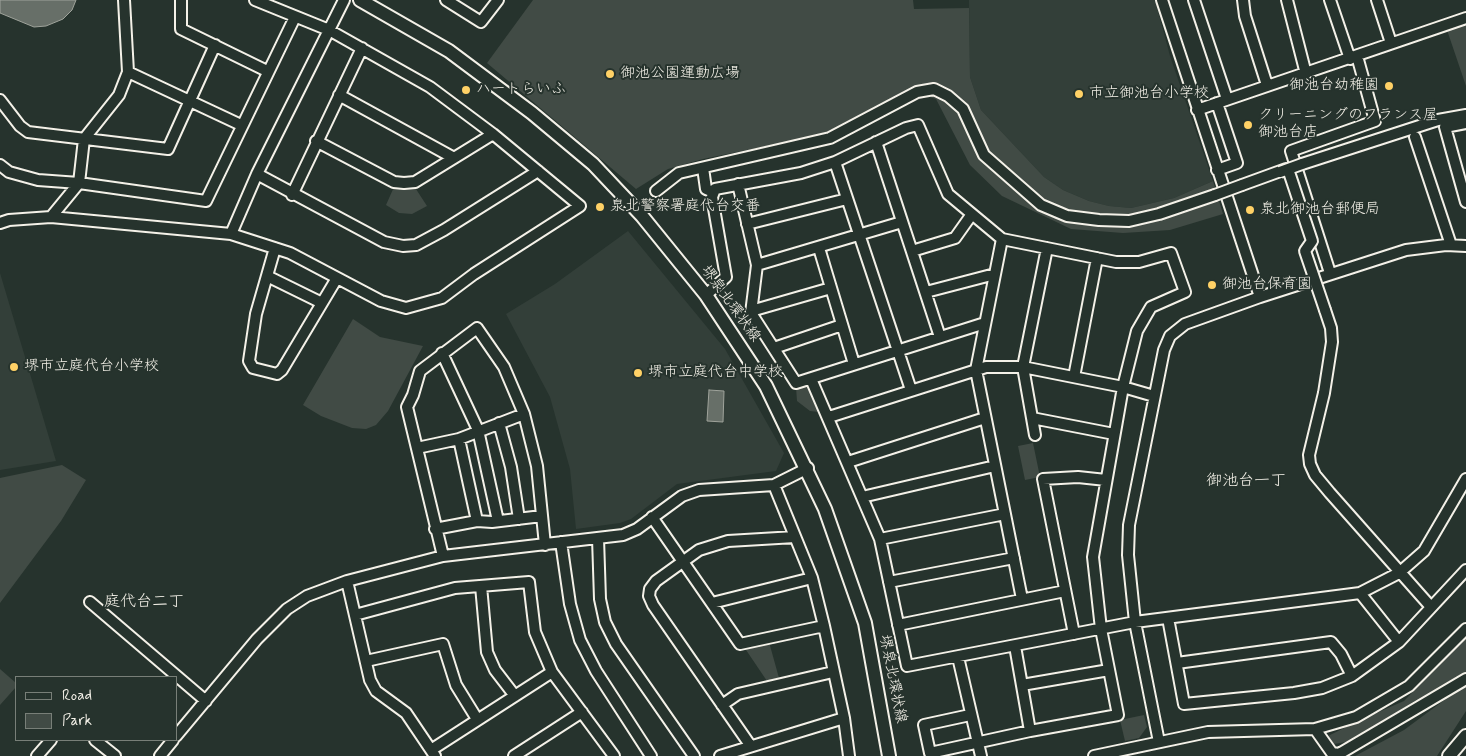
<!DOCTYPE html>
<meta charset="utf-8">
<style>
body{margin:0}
#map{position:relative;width:1466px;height:756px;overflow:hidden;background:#26332d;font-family:Mynerve,sans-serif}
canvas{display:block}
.legend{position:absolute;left:15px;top:676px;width:162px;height:65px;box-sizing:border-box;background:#26332d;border:1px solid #787f78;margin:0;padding:6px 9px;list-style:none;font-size:15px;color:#f4f1e8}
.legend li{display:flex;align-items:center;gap:10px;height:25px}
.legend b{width:25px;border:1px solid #787f78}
</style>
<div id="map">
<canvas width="1466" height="756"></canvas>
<ul class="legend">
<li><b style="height:6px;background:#26332d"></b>Road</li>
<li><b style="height:14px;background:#414b45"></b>Park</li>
</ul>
</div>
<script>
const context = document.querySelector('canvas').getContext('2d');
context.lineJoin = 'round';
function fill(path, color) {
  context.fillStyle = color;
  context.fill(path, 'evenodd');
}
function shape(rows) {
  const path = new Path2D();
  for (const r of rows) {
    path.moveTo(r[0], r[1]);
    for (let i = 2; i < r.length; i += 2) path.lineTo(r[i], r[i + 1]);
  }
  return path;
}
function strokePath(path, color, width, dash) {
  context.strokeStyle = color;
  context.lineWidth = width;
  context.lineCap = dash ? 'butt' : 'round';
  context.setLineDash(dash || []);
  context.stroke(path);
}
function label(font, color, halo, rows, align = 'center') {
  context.font = font + ' Mynerve,"Klee One",sans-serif';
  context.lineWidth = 4;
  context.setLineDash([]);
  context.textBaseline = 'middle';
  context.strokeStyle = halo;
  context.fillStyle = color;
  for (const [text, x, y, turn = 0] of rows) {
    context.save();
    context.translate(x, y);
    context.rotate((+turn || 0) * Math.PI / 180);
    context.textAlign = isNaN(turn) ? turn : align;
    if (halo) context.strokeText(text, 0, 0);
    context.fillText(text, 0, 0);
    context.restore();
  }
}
const built = shape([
 [969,0,1155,0,1170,56,1213,181,1174,198,1131,208,1109,206,1089,201,1063,190,1044,177,981,110,970,77],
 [628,231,725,349,784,453,776,471,677,484,631,519,620,523,576,529,570,469,550,397,506,314,555,284],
 [0,273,56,461,0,470]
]);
const green = shape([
 [533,0,913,0,914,9,969,8,970,77,981,110,1044,177,1063,190,1089,201,1109,206,1131,208,1174,198,1213,181,1223,214,1170,230,1123,233,1071,229,1002,196,970,165,936,99,907,90,830,133,703,159,668,169,636,189,487,63],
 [1466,24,1466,86,1447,30],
 [414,186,427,206,412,214,399,213,386,205,394,187],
 [353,319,380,337,423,346,388,411,376,425,366,429,352,428,321,416,303,405],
 [804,385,811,388,819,412,810,411,797,401,796,387],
 [1033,443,1040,477,1025,480,1018,446],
 [62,465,86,480,61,521,0,603,0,478],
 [1466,637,1466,672,1422,699,1416,700,1360,737,1346,742,1334,744,1328,739,1328,736,1360,720,1404,701],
 [769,642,779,678,767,681,744,647],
 [0,669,16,683,16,687,0,705],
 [1466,684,1466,711,1437,756,1355,756,1404,730],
 [1144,715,1147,727,1139,738,1125,741,1120,720]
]);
const water = shape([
 [0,0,76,0,72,10,63,19,46,26,34,27,0,13,0,0],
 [709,390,724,391,723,422,707,421,709,390]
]);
const minor = shape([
 [181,0,181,29,267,71],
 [446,0,481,22,498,0],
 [1162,0,1260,297],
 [1194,0,1227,99],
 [1243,0,1245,16,1267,85],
 [1287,0,1306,74],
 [1330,0,1350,59],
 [1377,0,1391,43],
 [128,72,241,125],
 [339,95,454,158],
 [0,100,20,126,28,132,168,149,215,45],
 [1197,110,1466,18],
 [1466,123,1445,127,1466,202],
 [1415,137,1451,245],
 [316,141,394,182,404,183,415,182,493,134],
 [876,142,940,337],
 [835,162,911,390],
 [1302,164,1438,120,1466,115],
 [0,165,9,172,38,180,79,183,206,201,295,17],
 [703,168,706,189,713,192],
 [1217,170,1237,163,1217,103],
 [257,174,384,242,403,246,416,245,444,230,538,171],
 [738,184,757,265,751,313,796,383,985,323],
 [1242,185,1286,169],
 [656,191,679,173,830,138,917,92,934,89,948,96,963,109,984,155,1041,205,1067,216,1099,220,1129,221,1159,214,1215,195],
 [292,195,362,48],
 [51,217,79,183,84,139,119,95,128,72,124,0],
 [0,223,9,220,51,217,231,234,290,253,381,301,406,308,442,298,474,274,580,206,493,134,430,87,329,30,255,0],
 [747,224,847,199],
 [231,234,257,174,344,0],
 [1002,239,976,370,1022,599],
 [275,248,256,314,249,361,253,368,277,374,282,370,337,278],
 [819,248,854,364],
 [912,251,955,238,972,214],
 [757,265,902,222],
 [1330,273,1291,151,1375,121,1357,56],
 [267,276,322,303],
 [926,292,995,274],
 [706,295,726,277,712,197,715,189,801,173,835,162,906,128,918,125,948,194,1002,239,1116,262,1139,262,1171,253,1185,292,1151,307,1137,331,1123,387,1093,557,1101,629,1118,715,1030,731,1015,646],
 [1325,310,1331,328,1332,342,1324,393,1309,455,1310,464,1315,475,1330,493,1431,607],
 [751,311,831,288],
 [774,348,842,325],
 [442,353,478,430,498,521],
 [1074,377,1097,258],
 [811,379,880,539,907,666,1135,622,1360,593,1399,573,1424,551,1466,479],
 [829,417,986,367,1023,367,1123,387,1154,396],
 [1032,418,1114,434],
 [499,423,511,467,519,519],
 [1035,435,1023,367,1047,248],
 [459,439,477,521],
 [417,448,459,439,524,414],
 [848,462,985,418],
 [774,485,812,578,824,626],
 [862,497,995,466],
 [652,517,740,644,824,626,844,718,849,756],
 [435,529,477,521,492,522,542,516],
 [598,538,600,599,605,622,616,644,694,756],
 [880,539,1005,514],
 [561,542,570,604,580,640,596,671,651,756],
 [443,556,407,407,413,395,420,371,477,328,504,367,524,414,537,466,545,545],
 [347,581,370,680,376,691,406,713,435,756],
 [889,582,1014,558],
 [481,586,487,652,495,670,515,696],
 [1360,593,1399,642],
 [90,602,206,701],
 [712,603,812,578],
 [355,615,455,588,529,582,535,632,552,672,614,756],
 [1168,618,1184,704,1294,693,1322,688,1352,676,1399,642,1466,570],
 [898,625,1065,591],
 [1074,634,1043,479,1078,477,1106,480],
 [958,657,981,756],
 [366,661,443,644,456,685,477,719],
 [1177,663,1331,642,1341,654,1352,676],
 [1022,685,1109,670],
 [722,705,738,694,833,672],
 [970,715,924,725,930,753,1030,731],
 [1315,729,1332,753,1339,754,1466,679],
 [176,736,257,639,287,609,307,596,347,581,443,556,623,535,637,529,682,496,699,490,774,485,808,468],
 [95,740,115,756],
 [1159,742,1135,622,1128,555,1129,525,1164,350,1170,336,1185,324,1260,297,1406,250,1446,245,1466,246],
 [750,745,653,605,649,596,650,589,656,581,699,550,728,541,795,537],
 [431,750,552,672],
 [37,756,51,740],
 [160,756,173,740],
 [514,756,582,712],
 [720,756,844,718],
 [1094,756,1208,732,1315,729,1356,717,1409,686,1466,629]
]);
const major = shape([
 [360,0,449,51,532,113,593,164,642,216,706,295,766,386,825,509,865,623,889,756],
 [1449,756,1466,736]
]);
const minorBridge = shape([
 [1288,169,1312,241,1305,251,1325,310],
 [1280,172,1302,164],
 [1215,195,1242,185]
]);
const markers = [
 [610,74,5,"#ffd166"],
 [1389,86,5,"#ffd166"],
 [466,90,5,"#ffd166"],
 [1079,94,5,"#ffd166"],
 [1248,125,5,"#ffd166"],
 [600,207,5,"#ffd166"],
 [1250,210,5,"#ffd166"],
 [1212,285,5,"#ffd166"],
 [14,367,5,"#ffd166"],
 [638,373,5,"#ffd166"]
];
const poiNames = [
 ["御池公園運動広場",620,74],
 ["御池台幼稚園",1379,86,"right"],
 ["ハートらいふ",476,90],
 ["市立御池台小学校",1089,94],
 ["クリーニングのフランス屋",1258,116],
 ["御池台店",1258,133],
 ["泉北警察署庭代台交番",610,207],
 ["泉北御池台郵便局",1260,210],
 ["御池台保育園",1222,285],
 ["堺市立庭代台小学校",24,367],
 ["堺市立庭代台中学校",648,373]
];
const streetNames = [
 ["堺泉北環状線",730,304,54],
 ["堺泉北環状線",892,679,79]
];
const neighbourhoodNames = [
 ["御池台一丁",1246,482],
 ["庭代台二丁",144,603]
];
fill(built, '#333f39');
fill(green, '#414b45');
fill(water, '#676f68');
strokePath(water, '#9fa39b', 1);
strokePath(minor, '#f4f1e8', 14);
strokePath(major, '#f4f1e8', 16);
strokePath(minor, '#26332d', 10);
strokePath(major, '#26332d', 12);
strokePath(minorBridge, '#f4f1e8', 14, []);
strokePath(minorBridge, '#26332d', 10);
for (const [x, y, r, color] of markers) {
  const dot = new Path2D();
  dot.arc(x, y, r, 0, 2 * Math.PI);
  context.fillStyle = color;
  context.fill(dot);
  strokePath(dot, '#26332d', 2);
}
label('15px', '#f4f1e8', '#26332d', poiNames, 'left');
label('15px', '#f4f1e8', '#26332d', streetNames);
label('16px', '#f4f1e8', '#26332d', neighbourhoodNames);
</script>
